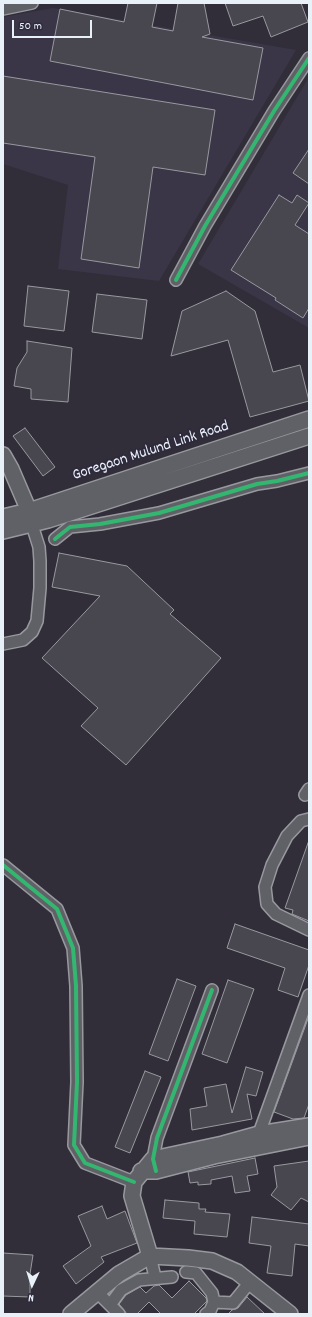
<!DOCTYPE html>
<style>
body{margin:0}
#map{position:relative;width:312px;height:1317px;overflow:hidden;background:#312e39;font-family:Dekko,sans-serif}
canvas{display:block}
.frame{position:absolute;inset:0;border:4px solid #e8f1f8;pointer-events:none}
.north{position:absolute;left:12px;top:1265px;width:40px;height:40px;-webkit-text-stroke:3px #2f2a3d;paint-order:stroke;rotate:184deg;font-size:11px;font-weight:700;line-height:16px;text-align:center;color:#e8f1f8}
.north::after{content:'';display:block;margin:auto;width:14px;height:18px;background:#e8f1f8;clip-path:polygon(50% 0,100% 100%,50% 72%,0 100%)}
.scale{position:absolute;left:12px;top:20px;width:80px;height:18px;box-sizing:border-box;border:2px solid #e8f1f8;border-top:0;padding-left:5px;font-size:12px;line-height:14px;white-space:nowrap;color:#e8f1f8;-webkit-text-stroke:3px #2f2a3d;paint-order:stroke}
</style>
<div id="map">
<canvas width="312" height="1317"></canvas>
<div class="frame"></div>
<div class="north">N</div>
<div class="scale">50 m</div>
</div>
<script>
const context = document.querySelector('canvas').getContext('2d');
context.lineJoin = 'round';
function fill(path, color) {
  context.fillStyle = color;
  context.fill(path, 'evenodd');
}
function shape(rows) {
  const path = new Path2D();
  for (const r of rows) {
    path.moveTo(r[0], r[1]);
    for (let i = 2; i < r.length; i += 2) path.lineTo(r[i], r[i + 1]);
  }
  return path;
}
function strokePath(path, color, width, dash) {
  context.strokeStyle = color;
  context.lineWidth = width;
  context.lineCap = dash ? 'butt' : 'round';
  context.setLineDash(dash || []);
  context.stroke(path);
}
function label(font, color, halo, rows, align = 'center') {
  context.font = font + ' Dekko,sans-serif';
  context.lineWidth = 4;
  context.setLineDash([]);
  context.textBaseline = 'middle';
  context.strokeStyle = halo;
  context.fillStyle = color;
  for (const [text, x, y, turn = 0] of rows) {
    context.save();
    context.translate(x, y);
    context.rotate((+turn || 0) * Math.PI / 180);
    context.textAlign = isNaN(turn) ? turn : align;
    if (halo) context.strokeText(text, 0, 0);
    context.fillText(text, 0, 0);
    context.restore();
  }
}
const built = shape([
 [53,8,296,50,159,281,58,269,68,185,3,164,3,17],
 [309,77,309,328,198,264]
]);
const building = shape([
 [128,3,157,3,152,27,173,31,178,3,204,3,210,34,202,37,263,48,253,100,50,61,60,9,124,22,128,3],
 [225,3,301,3,308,22,271,37,263,16,233,26,225,3],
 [3,76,215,110,205,175,153,167,139,268,81,259,95,157,3,143,3,76],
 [309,149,309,184,293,173,309,149],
 [279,195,292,203,297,195,309,203,295,225,309,234,309,308,303,318,275,300,276,298,231,270,279,195],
 [28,286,69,291,64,331,24,326,28,286],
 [226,291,255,311,273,372,300,365,309,401,250,417,228,340,171,356,182,311,226,291],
 [97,294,147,300,142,339,92,332,97,294],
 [27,341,72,348,68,402,31,399,31,389,14,386,17,368,27,352,27,341],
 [25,428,55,467,43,476,13,436,25,428],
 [59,553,127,566,174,610,170,614,221,658,126,765,81,726,98,708,42,658,100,596,52,587,59,553],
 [308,843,309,843,309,921,292,914,293,910,285,908,308,843],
 [235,924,309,950,309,965,298,997,278,990,285,968,227,948,235,924],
 [177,979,196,986,168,1061,149,1054,177,979],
 [228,980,254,989,227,1063,202,1054,228,980],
 [309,1016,309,1104,304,1118,293,1119,274,1112,309,1016],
 [246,1067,263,1072,256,1096,247,1094,252,1119,192,1130,190,1109,207,1106,204,1088,226,1084,232,1113,246,1067],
 [145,1071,161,1077,130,1153,115,1147,145,1071],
 [255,1158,258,1174,247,1176,250,1191,235,1193,232,1176,211,1180,211,1184,198,1185,198,1182,190,1183,188,1172,255,1158],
 [309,1161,309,1202,301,1198,291,1210,271,1195,277,1187,274,1166,309,1161],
 [165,1200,199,1203,199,1209,206,1209,205,1212,230,1214,227,1237,194,1234,195,1221,163,1218,165,1200],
 [102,1206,107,1219,125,1211,137,1243,101,1257,104,1262,76,1284,63,1266,91,1246,78,1216,102,1206],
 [252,1217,309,1224,309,1246,295,1244,292,1276,267,1273,271,1246,249,1243,252,1217],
 [3,1253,33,1255,30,1274,30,1297,3,1296,3,1253],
 [189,1281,206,1298,207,1301,194,1314,161,1314,149,1302,137,1314,127,1314,119,1304,126,1295,140,1287,146,1293,154,1286,159,1285,172,1298,189,1281],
 [247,1297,265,1314,228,1314,232,1310,238,1308,247,1297]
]);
const street = shape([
 [3,9,32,3],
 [176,280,205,226,274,111,309,58],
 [55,539,70,527,100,524,159,513,257,484,277,481,309,473],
 [3,644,23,640,32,632,37,621,40,588,40,561,39,547,32,525],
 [305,795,309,789],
 [309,819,301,821,287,836,272,865,265,887,267,904,276,914,309,930],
 [3,865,57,909,73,948,76,986,77,1082,74,1145,85,1163,134,1182],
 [257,1139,309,995],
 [155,1165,153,1159,157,1138,212,990],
 [150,1256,155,1277],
 [186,1272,196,1273,212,1293,214,1302,210,1311,206,1314],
 [97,1292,119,1314],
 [214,1302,233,1303,250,1282],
 [110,1305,121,1290,139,1280,172,1277]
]);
const secondary = shape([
 [3,455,11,469,29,511],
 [3,517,29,511,309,419],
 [3,531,48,520,309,436],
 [141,1171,156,1171,214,1156,309,1137],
 [150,1256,132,1196,134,1182,153,1159,223,1144,259,1134,309,1126],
 [150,1256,188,1258,212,1261,237,1272,290,1314],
 [71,1314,119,1274,150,1256]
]);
const cycleway = shape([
 [176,280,205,226,274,111,309,58],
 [55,539,70,527,100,524,159,513,257,484,277,481,309,473],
 [3,865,57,909,73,948,76,986,77,1082,74,1145,85,1163,134,1182],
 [156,1171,153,1159,157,1138,212,990]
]);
const streetNames = [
 ["Goregaon Mulund Link Road",151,452,-18]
];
fill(built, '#3a3647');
fill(building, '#48464e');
strokePath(building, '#98999f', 1);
strokePath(street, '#98999f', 14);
strokePath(secondary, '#98999f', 18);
strokePath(street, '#606067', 11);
strokePath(secondary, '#606067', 15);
strokePath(cycleway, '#33b770', 4);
label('16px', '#e8f1f8', '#2f2a3d', streetNames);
</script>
